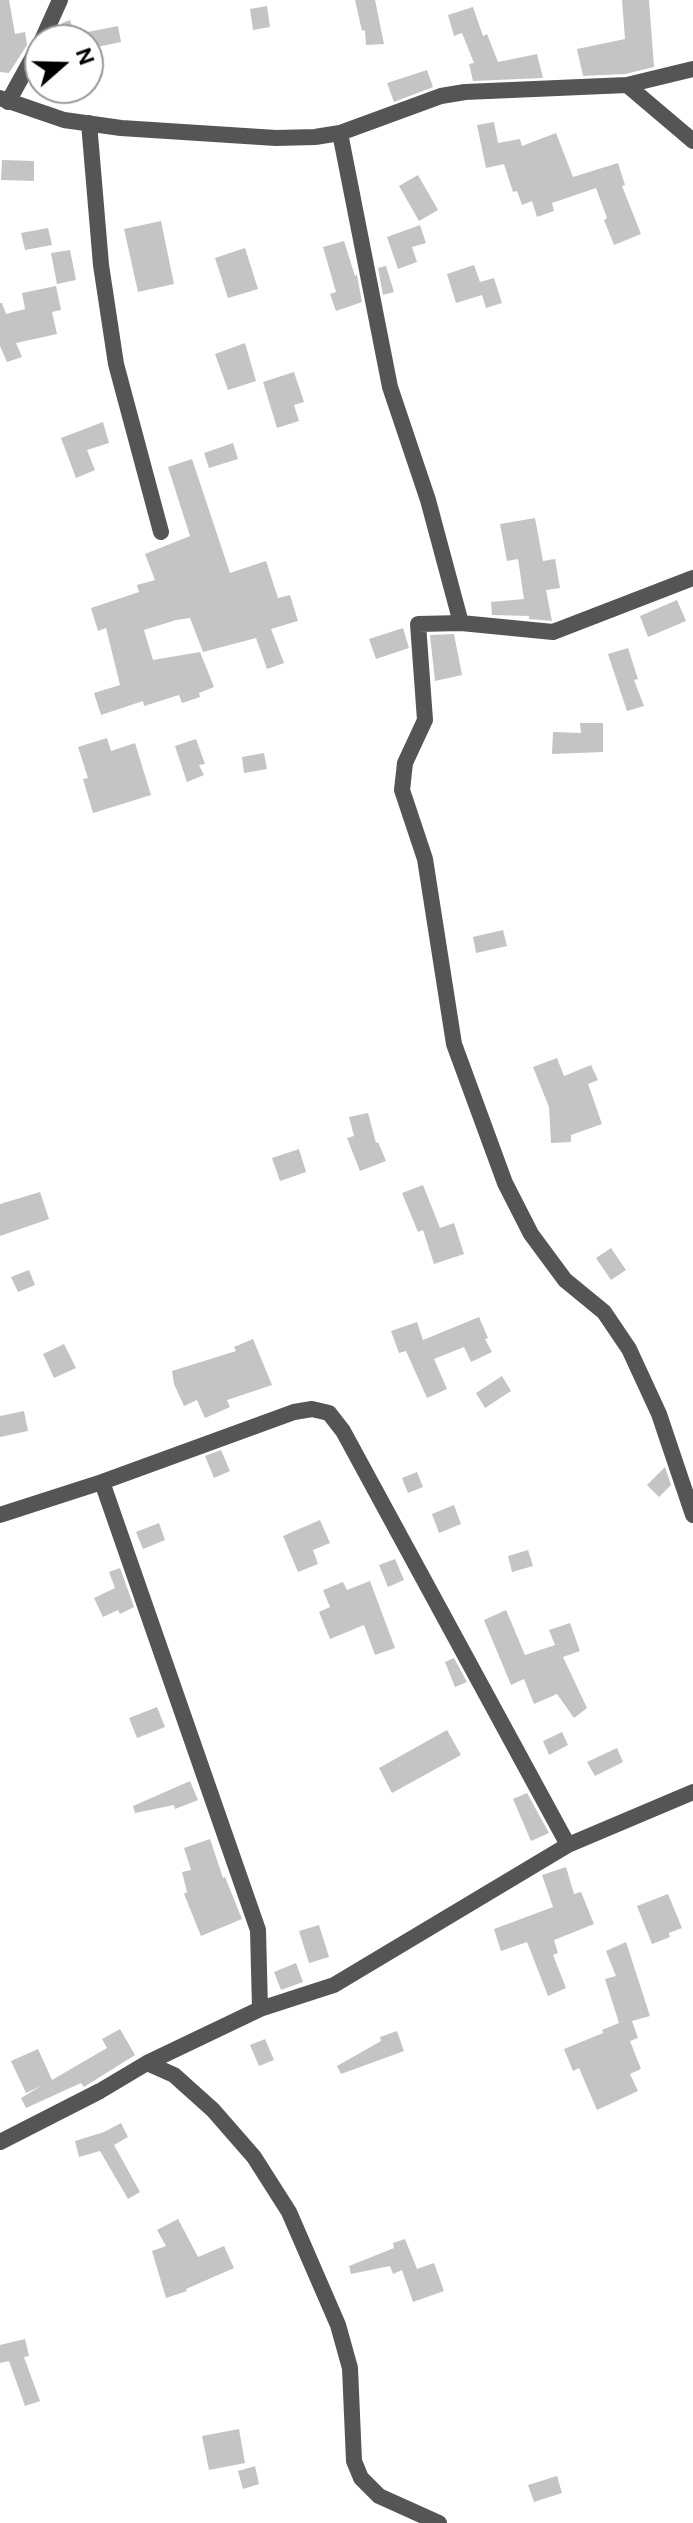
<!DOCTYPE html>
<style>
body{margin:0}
#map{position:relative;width:693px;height:2523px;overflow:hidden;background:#fff;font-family:"DM Sans",sans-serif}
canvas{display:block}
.north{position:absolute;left:24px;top:24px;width:80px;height:80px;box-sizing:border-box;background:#fff;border:2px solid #999;border-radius:50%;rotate:70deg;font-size:22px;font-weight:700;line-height:32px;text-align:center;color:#000}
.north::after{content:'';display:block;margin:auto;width:28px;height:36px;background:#000;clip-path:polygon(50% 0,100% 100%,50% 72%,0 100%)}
</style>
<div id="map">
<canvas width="693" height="2523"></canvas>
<div class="north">N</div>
</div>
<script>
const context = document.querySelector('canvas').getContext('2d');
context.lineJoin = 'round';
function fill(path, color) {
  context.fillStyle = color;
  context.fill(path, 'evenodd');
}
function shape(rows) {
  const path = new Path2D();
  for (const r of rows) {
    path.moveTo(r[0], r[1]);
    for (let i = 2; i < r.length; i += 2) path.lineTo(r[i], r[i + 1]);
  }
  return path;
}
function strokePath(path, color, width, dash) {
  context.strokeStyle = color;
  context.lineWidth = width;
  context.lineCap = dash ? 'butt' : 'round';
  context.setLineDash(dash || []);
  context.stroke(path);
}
const building = shape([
 [0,0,9,0,15,34,25,32,27,45,9,73,0,72],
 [355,0,375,0,384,44,366,45,365,30,362,31],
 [622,0,649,0,654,67,625,74,583,76,577,49,625,39],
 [267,6,270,27,253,30,250,9],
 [473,7,483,36,487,34,498,62,537,54,543,78,473,81,469,64,474,63,462,33,454,36,448,15],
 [70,20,77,40,58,40,56,35,62,23],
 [118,26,121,42,92,48,88,32],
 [427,70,433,87,394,102,387,83],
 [494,122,498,143,520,139,522,146,556,133,573,177,618,163,625,185,622,186,641,234,614,245,604,220,607,218,596,188,552,203,554,211,537,217,532,201,522,205,517,191,513,192,504,164,486,168,477,125],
 [2,160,34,161,34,181,1,180],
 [418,175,438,210,419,221,399,186],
 [161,221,174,284,138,292,124,229],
 [420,225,426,243,412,247,417,262,398,269,387,237],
 [48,228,52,245,25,250,21,233],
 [344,241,355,276,357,275,362,302,336,311,330,294,336,292,323,247],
 [245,248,258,289,228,298,215,258],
 [70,250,76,280,57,284,51,253],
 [474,265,480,282,494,278,502,303,486,308,482,295,456,303,447,274],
 [386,266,394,292,383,295,378,268],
 [56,286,61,310,52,312,57,334,16,343,22,357,7,362,0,346,0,303,2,303,6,314,25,309,22,293],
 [245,343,256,381,228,390,215,354],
 [294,372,304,402,294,405,299,421,277,428,263,382],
 [103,422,109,443,87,450,95,470,76,478,61,438],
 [233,443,238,459,209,468,204,453],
 [192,459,230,573,266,561,278,598,290,595,298,621,271,629,284,663,267,669,256,638,203,652,190,618,176,620,144,630,153,660,200,652,214,687,199,693,200,697,182,703,179,695,144,706,143,701,101,715,94,693,120,685,106,628,98,631,91,608,139,592,137,585,155,580,145,554,190,536,168,467],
 [535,518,543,561,555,559,560,588,546,590,552,621,529,619,529,616,492,615,491,602,524,599,518,559,507,561,500,524],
 [677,600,686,621,648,637,640,616],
 [403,628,409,648,376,659,369,639],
 [454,634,462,675,435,681,430,635],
 [628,648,638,679,634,680,644,706,627,711,608,654],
 [580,723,603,723,603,752,552,754,553,732,581,733],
 [107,738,111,751,135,743,151,795,93,813,83,779,88,778,78,747],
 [196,739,205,764,199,765,204,775,187,782,175,746],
 [264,753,267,769,244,773,242,757],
 [503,930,507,946,476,953,473,937],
 [557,1058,564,1076,591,1065,598,1080,588,1084,602,1124,571,1135,571,1142,551,1143,549,1107,533,1067],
 [368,1113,376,1143,378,1142,386,1161,360,1171,347,1138,354,1136,349,1117],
 [299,1149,306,1172,280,1181,272,1158],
 [423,1185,440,1228,454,1223,464,1254,434,1264,423,1230,418,1232,402,1193],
 [40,1192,49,1219,0,1236,0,1204],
 [611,1248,626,1270,611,1280,596,1258],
 [29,1270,35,1285,18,1292,11,1277],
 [479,1317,488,1338,485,1339,492,1352,471,1362,464,1347,434,1359,447,1389,427,1398,406,1351,399,1353,391,1331,417,1322,423,1340],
 [253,1339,272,1385,227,1400,230,1407,205,1418,197,1400,184,1406,174,1384,172,1371,236,1351,234,1347],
 [64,1344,76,1368,54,1378,43,1354],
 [502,1376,511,1391,485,1408,476,1393],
 [24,1411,28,1431,0,1437,0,1416],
 [221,1450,230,1471,214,1478,205,1456],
 [665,1467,671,1485,659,1497,647,1485],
 [417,1472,423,1487,408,1493,402,1478],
 [454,1505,461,1524,439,1533,432,1514],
 [320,1520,330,1543,313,1550,318,1564,298,1572,283,1536],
 [159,1523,165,1540,143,1549,136,1532],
 [528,1550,533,1566,512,1572,508,1556],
 [395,1559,404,1580,388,1587,379,1565],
 [120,1568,134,1607,120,1614,118,1610,103,1617,94,1598,115,1588,109,1572],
 [370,1581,395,1648,375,1655,364,1625,330,1639,319,1612,330,1607,323,1590,343,1582,347,1590],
 [506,1610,525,1655,555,1645,549,1630,570,1623,580,1651,563,1657,587,1708,574,1718,557,1694,534,1704,524,1679,511,1685,484,1620],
 [454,1658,467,1682,455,1687,445,1662],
 [157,1707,165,1727,137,1738,129,1718],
 [447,1730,461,1755,392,1793,379,1768],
 [562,1732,568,1745,549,1755,543,1741],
 [617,1748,623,1762,595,1776,587,1762],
 [190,1781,198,1800,175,1809,174,1805,135,1813,133,1806],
 [527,1793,549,1833,531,1841,513,1799],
 [210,1839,223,1878,225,1877,242,1919,201,1936,184,1894,187,1892,182,1872,191,1870,184,1848],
 [566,1867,574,1894,581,1892,594,1924,554,1940,558,1953,553,1955,566,1988,548,1996,527,1942,501,1951,494,1929,553,1907,542,1875],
 [668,1894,682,1928,669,1933,670,1937,652,1944,637,1906],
 [319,1925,329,1957,309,1963,299,1931],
 [626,1942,650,2016,632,2021,638,2038,630,2041,641,2069,630,2074,638,2091,597,2110,579,2068,573,2071,564,2049,603,2033,602,2030,619,2023,605,1979,616,1976,606,1951],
 [296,1963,303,1982,281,1990,274,1972],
 [120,2029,135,2055,84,2087,81,2083,26,2108,21,2098,41,2086,26,2093,11,2061,38,2049,52,2080,107,2048,102,2039],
 [397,2031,404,2051,341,2074,337,2066,381,2041,380,2037],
 [265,2039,274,2060,259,2066,250,2045],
 [121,2123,128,2137,114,2145,140,2192,128,2199,100,2151,79,2157,75,2141,104,2132],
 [178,2219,198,2257,224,2246,234,2268,186,2289,187,2291,166,2298,152,2251,166,2246,157,2230],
 [405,2239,417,2269,434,2263,444,2291,413,2302,402,2270,393,2274,390,2266,351,2274,349,2266,394,2248,393,2243],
 [25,2339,29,2356,24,2357,40,2401,25,2406,9,2361,0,2363,0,2345],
 [239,2429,245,2463,209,2470,202,2436],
 [255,2466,259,2484,243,2489,238,2471],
 [557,2476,562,2493,534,2502,528,2485]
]);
const street = shape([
 [42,40,60,0],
 [627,85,693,141],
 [0,98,64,120,121,128,276,138,315,137,340,133,441,96,465,92,627,85,693,69],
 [8,102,40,44],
 [89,123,101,265,116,364,161,532],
 [340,133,390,387,428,500,461,623,418,624,425,720,405,763,402,790,425,859,454,1044,505,1183,531,1234,565,1280,604,1312,629,1349,659,1414,693,1515],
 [461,623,553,632,693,578],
 [102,1482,258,1930,260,2009],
 [0,1515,102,1482,294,1412,312,1409,329,1413,343,1431,568,1845],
 [147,2063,174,2075,213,2110,254,2157,289,2212,338,2325,350,2368,354,2461,361,2478,379,2496,439,2523],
 [0,2142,100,2091,147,2063,260,2009,334,1985,568,1845,693,1792]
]);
fill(building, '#c4c4c4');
strokePath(street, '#555', 16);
</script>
